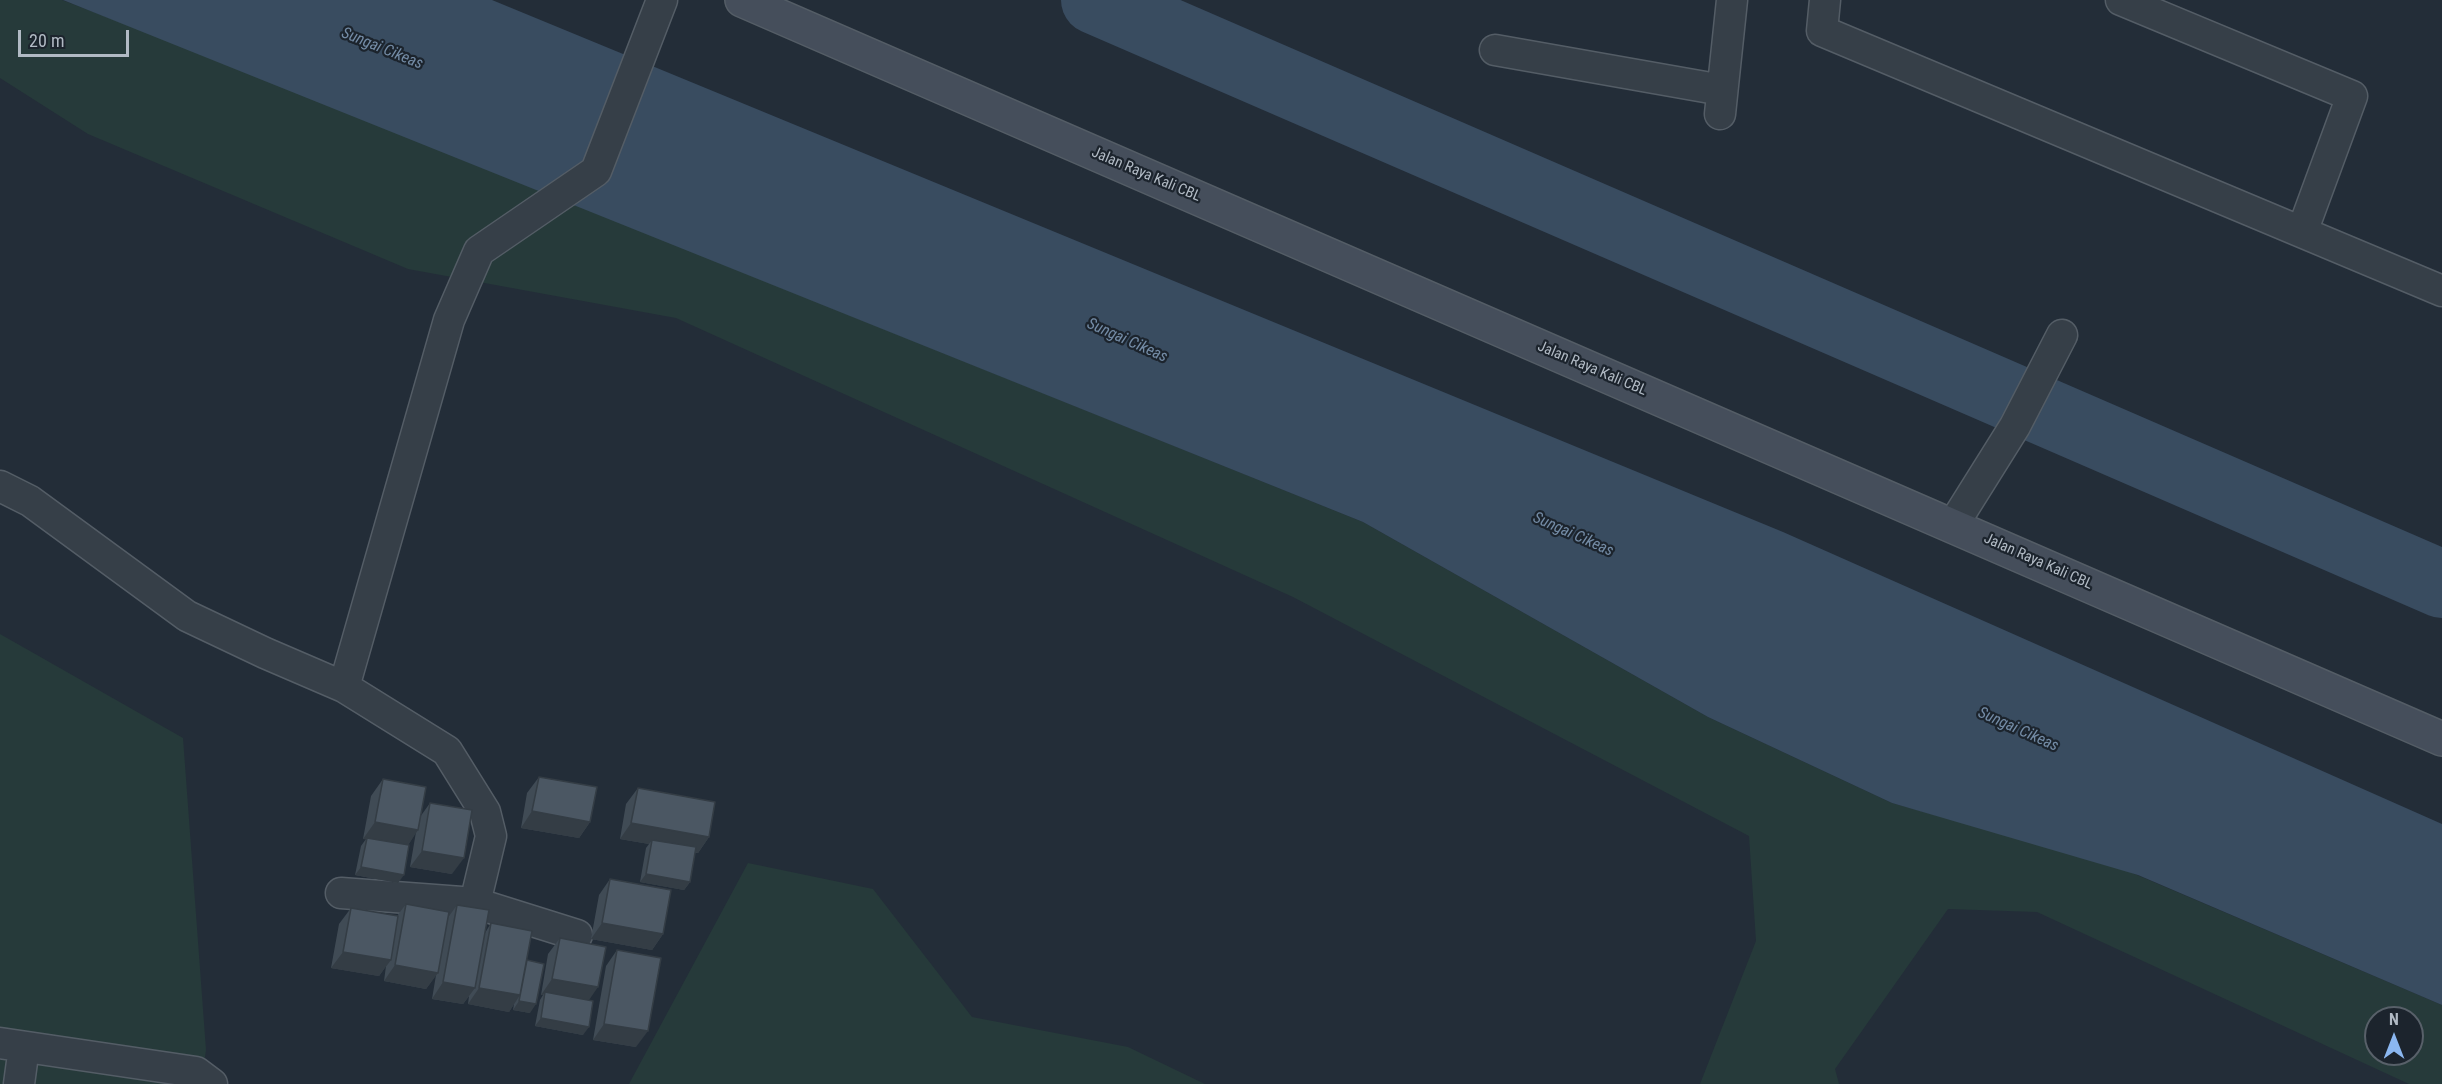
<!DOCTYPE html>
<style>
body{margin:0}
#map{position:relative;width:2442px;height:1084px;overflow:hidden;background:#232d38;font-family:"Roboto Condensed",sans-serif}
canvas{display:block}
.north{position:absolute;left:2364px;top:1006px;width:60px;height:60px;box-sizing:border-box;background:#1c242d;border:2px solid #586069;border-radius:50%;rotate:0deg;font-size:16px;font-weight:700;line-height:24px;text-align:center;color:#b1bac4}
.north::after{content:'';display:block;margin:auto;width:21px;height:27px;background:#8bb7f0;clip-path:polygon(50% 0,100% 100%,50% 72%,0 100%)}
.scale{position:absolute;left:18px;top:30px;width:111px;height:27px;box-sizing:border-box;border:3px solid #b1bac4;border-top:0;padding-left:8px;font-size:18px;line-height:21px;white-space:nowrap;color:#b1bac4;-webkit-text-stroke:4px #1c242d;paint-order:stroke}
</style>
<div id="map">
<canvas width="2442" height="1084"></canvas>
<div class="north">N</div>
<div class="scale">20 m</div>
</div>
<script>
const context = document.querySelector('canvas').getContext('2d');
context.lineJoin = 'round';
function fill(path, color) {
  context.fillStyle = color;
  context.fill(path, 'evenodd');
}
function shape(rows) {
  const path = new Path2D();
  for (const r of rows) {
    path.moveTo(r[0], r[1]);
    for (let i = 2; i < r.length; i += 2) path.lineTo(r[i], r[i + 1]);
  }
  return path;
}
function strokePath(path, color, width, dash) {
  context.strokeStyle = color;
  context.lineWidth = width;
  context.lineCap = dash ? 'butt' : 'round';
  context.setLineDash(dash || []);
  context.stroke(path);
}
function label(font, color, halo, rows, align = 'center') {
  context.font = font + ' "Roboto Condensed",sans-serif';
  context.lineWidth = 4.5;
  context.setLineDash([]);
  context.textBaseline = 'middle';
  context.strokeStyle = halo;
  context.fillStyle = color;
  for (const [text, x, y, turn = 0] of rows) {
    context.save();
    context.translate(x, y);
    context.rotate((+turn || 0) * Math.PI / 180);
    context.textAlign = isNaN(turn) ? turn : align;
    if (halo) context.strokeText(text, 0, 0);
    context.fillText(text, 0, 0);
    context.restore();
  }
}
const green = shape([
 [0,0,62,0,162,38,1363,522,1708,717,1892,803,2109,863,2442,1005,2442,1084,2409,1084,2037,912,1948,909,1835,1069,1839,1084,1700,1084,1756,941,1749,836,1293,597,676,318,408,269,88,134,0,78],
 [2376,1018,2412,1018,2412,1054,2376,1054],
 [0,634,183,738,206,1050,201,1084,0,1084],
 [748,863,873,889,972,1017,1128,1047,1205,1084,629,1084]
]);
const water = shape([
 [63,0,492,0,1783,532,2442,824,2442,1005,2138,875,1892,803,1708,717,1363,522]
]);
const river = shape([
 [1095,0,2442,584]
]);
const street = shape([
 [1825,0,1822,31,2442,291],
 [2121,0,2352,96,2302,232],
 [1495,50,1722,90],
 [1720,114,1732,0],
 [0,486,30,501,187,616,265,653,344,687,447,751,485,812,491,836,475,903,577,935],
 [1953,525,2015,426,2062,335],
 [344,687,449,320,479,251,596,171,662,0],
 [341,893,475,903],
 [0,1043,196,1072,212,1084],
 [19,1084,24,1047]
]);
const secondary = shape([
 [742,0,2442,739]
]);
const wall = shape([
 [539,777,590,822,579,838,521,828,527,793],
 [383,779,420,817,430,803,452,874,410,867,416,832,408,845,398,883,355,875,361,846,366,839,363,839,371,796],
 [638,788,709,837,698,853,695,853,690,882,684,890,640,882,646,848,649,844,620,839,626,804],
 [610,879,663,934,652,950,591,939,599,895],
 [406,904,447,919,457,905,485,933,491,923,527,960,530,1013,513,1010,514,1004,509,1012,468,1004,469,996,463,1004,432,999,436,975,426,989,384,981,386,966,379,976,331,968,339,924,351,908,397,916],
 [560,938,589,1000,583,1035,535,1026,540,1000,543,995,541,995,548,954],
 [617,950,636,1047,593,1040,606,966]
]);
const shadedWall = shape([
 [532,811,590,822,579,838,521,828],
 [375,822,418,830,407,847,363,839],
 [631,823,709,837,698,853,651,845,652,840,649,844,620,839],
 [422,851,464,858,452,874,410,867],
 [361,867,404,875,398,883,355,875],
 [646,874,690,882,684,890,640,882],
 [602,923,663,934,652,950,591,939],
 [343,952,391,960,379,976,331,968],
 [395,965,438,973,426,989,384,981],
 [552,979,598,987,587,1003,545,992,543,995,541,995],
 [443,982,475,988,463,1004,432,999],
 [479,988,520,995,509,1012,468,1004],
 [519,1001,536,1004,530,1013,513,1010],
 [541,1018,589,1027,583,1035,535,1026],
 [604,1024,648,1031,636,1047,593,1040]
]);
const building = shape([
 [539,777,597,787,590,822,532,811,539,777],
 [383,779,426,787,418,830,375,822,383,779],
 [638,788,715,802,709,837,631,823,638,788],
 [430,803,472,810,464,858,422,851,430,803],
 [367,838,409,845,404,875,361,867,367,838],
 [652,840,696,847,690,882,646,874,652,840],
 [610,879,671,890,663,934,602,923,610,879],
 [406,904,449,912,438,973,395,965,406,904],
 [457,905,489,910,475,988,443,982,457,905],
 [351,908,398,916,391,960,343,952,351,908],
 [491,923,532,931,520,995,479,988,491,923],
 [560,938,606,947,598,987,552,979,560,938],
 [617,950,661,958,648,1031,604,1024,617,950],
 [527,960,544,964,536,1004,519,1001,527,960],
 [545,992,593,1001,589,1027,541,1018,545,992]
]);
const streetNames = [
 ["Jalan Raya Kali CBL",1146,175,23],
 ["Jalan Raya Kali CBL",1592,369,23],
 ["Jalan Raya Kali CBL",2038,562,24]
];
const waterNames = [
 ["Sungai Cikeas",382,49,22],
 ["Sungai Cikeas",1127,341,24],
 ["Sungai Cikeas",1573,535,24],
 ["Sungai Cikeas",2018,730,24]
];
fill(green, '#263a3a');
fill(water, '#394c60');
strokePath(river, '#394c60', 68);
strokePath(street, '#545d66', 33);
strokePath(secondary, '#545d66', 36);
strokePath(street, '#363f48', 30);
strokePath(secondary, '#454e5b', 33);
fill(wall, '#404b55');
fill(shadedWall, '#343d45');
fill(building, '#4b5763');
strokePath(building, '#343d45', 1.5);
label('15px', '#b1bac4', '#1c242d', streetNames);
label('italic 16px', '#748ca6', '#1c242d', waterNames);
</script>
